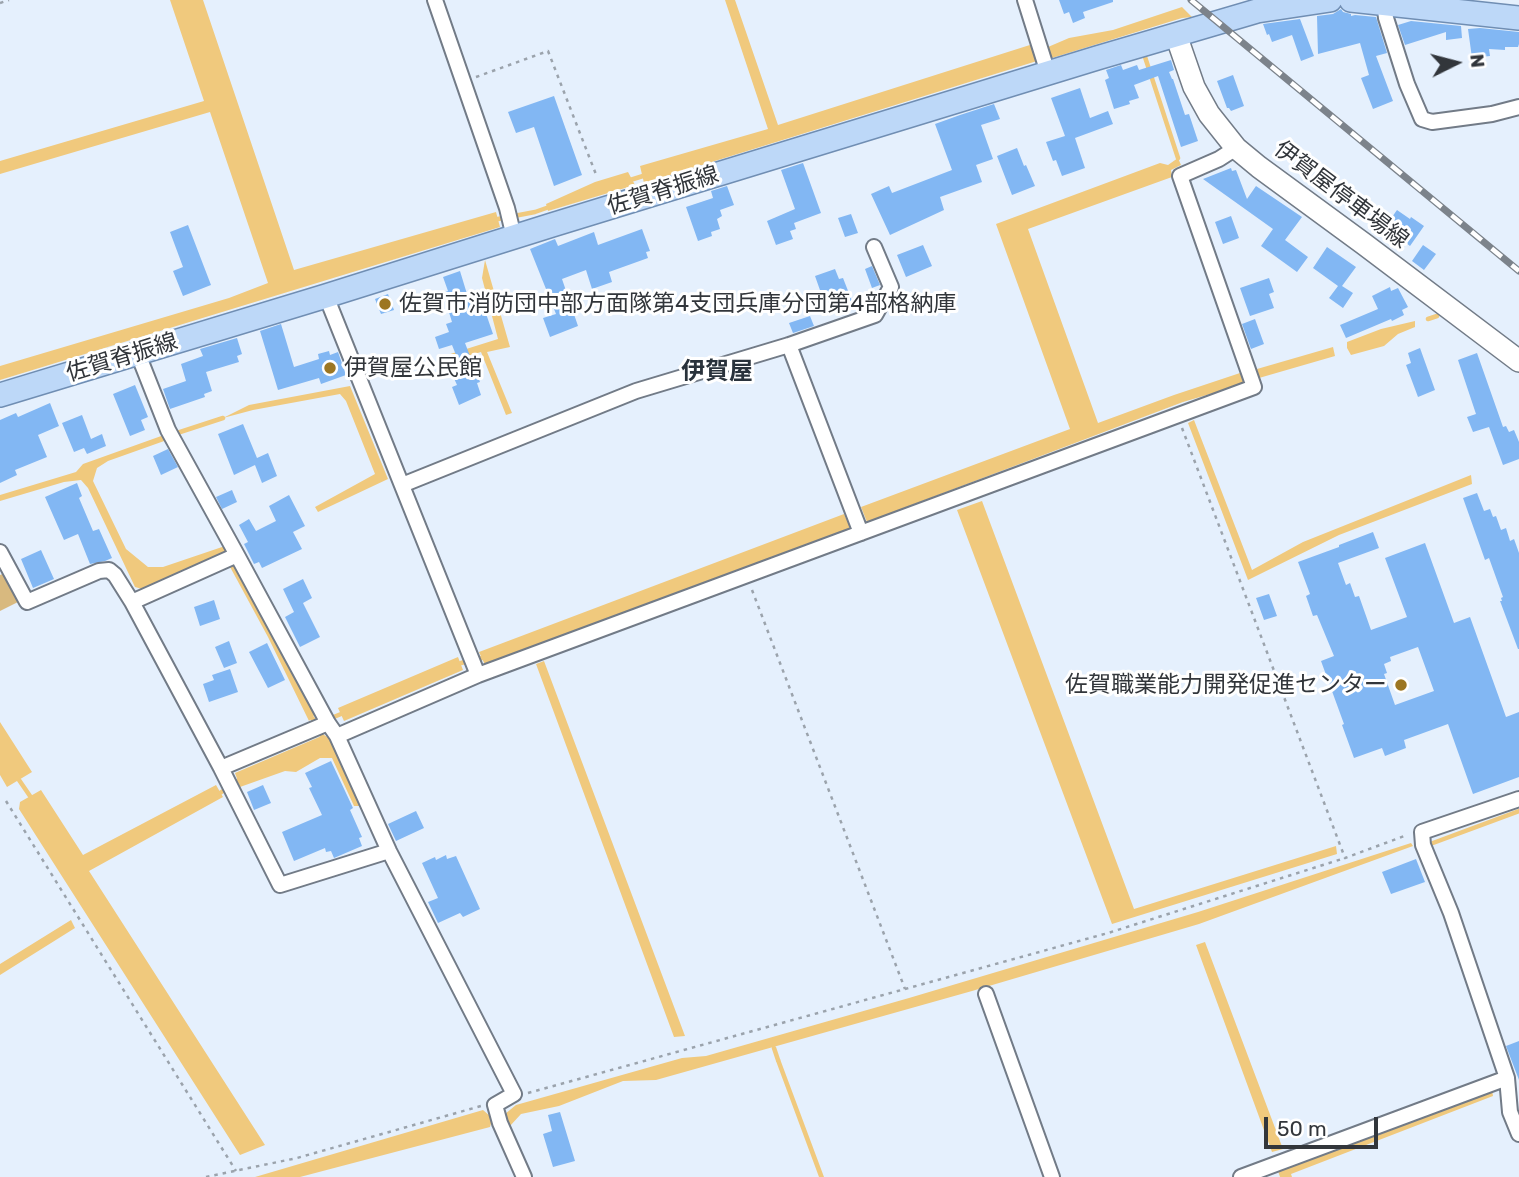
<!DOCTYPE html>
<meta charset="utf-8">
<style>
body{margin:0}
#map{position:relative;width:1519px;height:1177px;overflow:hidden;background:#e5f0fd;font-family:Rubik,sans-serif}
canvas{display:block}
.north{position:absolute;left:1421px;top:28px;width:70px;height:70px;-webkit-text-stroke:5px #fff;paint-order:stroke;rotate:84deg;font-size:19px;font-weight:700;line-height:28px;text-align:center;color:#32363b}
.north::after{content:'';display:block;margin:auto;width:24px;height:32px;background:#32363b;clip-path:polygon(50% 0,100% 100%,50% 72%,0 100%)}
.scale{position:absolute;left:1264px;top:1117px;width:114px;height:32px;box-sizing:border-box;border:4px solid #32363b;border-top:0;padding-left:9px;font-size:21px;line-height:24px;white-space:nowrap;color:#32363b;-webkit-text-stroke:5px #fff;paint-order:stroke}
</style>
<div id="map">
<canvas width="1519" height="1177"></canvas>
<div class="north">N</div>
<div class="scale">50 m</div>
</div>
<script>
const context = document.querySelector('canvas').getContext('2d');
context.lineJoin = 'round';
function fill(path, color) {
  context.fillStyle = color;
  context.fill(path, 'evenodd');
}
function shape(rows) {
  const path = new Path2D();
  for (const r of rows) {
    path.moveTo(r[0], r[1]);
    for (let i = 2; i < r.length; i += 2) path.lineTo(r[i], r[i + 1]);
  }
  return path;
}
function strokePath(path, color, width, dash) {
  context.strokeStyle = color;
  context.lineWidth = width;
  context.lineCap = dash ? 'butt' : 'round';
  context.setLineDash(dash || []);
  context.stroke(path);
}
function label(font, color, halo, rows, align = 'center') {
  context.font = font + ' Rubik,"Noto Sans JP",sans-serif';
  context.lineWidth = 6;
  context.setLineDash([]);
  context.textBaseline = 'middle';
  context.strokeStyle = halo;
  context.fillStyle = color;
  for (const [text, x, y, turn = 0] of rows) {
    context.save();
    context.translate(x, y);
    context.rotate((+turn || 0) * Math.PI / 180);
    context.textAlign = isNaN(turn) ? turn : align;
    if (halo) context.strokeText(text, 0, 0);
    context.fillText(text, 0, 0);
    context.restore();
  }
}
const green = shape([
 [5,573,18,602,0,611,0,575]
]);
const water = shape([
 [170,0,203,0,294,270,496,212,500,227,0,380,0,366,229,298,268,283,210,112,0,174,0,161,204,101],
 [725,0,735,0,778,125,1033,44,1037,61,644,183,640,166,768,129],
 [1182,7,1192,17,1182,18,1052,58,1048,47,1069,38,1113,30],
 [1178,158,1181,165,1171,170,1172,177,1028,229,1098,423,1174,395,1240,373,1244,384,1183,402,867,522,861,507,1070,429,996,224,1160,163,1168,165],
 [628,172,635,185,548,211,546,204,595,182],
 [485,260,510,347,487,352,512,413,506,415,481,352,449,362,444,356,498,339,482,278],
 [1415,321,1415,327,1398,334,1384,346,1351,355,1347,348,1347,342,1381,329],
 [1333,347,1335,356,1259,378,1257,369],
 [350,386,388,479,318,512,315,507,375,474,346,401,340,394,253,410,223,418,249,405],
 [1194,420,1252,570,1303,542,1471,475,1472,484,1339,535,1248,580,1188,423],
 [164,435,167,440,108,461,97,468,93,481,126,549,148,567,163,567,225,546,228,550,142,589,135,587,88,488,81,480,64,482,0,501,0,495,76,472,83,464],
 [982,501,1134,909,1336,846,1337,854,1112,924,957,510],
 [844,514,851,529,486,667,479,652],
 [236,562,316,713,309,721,268,637,229,565],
 [458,657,463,670,344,721,338,708],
 [544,661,685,1036,674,1037,536,664],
 [0,722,32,772,7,787,0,775],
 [324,735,329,738,362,806,354,806,332,758,320,758,296,772,285,771,240,787,235,773],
 [216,785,223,797,89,871,265,1145,240,1155,19,809,20,802,41,790,83,855],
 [1411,843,1413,846,1199,924,972,991,656,1080,623,1081,559,1106,521,1114,510,1126,506,1119,492,1120,490,1127,300,1177,255,1177,483,1110,490,1116,505,1114,516,1105,682,1058,706,1056,909,998,1198,912],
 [71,920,75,928,0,975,0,964],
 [1205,942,1283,1149,1272,1152,1196,945],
 [780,1059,824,1177,819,1177,776,1061],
 [1492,1090,1493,1096,1291,1174,1292,1177,1280,1177,1278,1171]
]);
const stream = shape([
 [1145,57,1178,158],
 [627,181,643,176],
 [498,219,535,212,552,206],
 [1428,319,1437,316],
 [174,434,223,418],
 [461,663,482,658],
 [312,718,317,724,322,736],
 [329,719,341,714],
 [19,780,30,796],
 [220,793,238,781],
 [1433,843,1519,811],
 [774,1048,778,1060]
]);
const building = shape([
 [1059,0,1113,0,1113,2,1083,12,1085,18,1073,23,1069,12,1064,14],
 [1341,9,1343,12,1351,14,1351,16,1355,15,1376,17,1387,53,1376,56,1393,101,1373,109,1361,78,1369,75,1360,43,1318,54,1317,16,1333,14],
 [1300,19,1314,56,1301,61,1292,35,1272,42,1269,34,1267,35,1263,24],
 [1411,21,1461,26,1462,38,1446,40,1446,32,1405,45,1398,25],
 [1480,28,1519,32,1519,44,1518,47,1505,47,1505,50,1489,49,1490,56,1472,58,1468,29],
 [1171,60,1174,70,1169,72,1172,79,1173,79,1185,115,1189,114,1198,141,1181,147,1158,76,1134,85,1139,98,1129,101,1130,104,1114,109,1105,80,1109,78,1106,70,1121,65,1123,70,1137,65,1139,70],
 [1233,75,1244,106,1231,111,1229,108,1227,108,1217,81],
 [1080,88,1090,118,1108,111,1113,124,1075,138,1085,168,1062,176,1056,160,1053,161,1046,142,1065,136,1051,98],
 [554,96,582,175,554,186,534,127,516,133,508,112],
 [994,104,1000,119,981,125,993,159,976,165,982,182,940,197,944,210,890,235,871,194,889,186,892,193,952,170,935,124,960,115],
 [1017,148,1024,166,1026,165,1035,186,1012,195,997,156],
 [803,163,821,213,794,223,796,229,790,231,793,239,776,245,767,221,795,209,781,170],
 [1231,168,1232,171,1236,170,1247,199,1256,186,1302,217,1285,240,1308,257,1297,272,1261,246,1273,229,1203,179],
 [727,186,734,205,720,210,722,216,717,219,720,229,711,232,712,236,698,241,686,207,713,198,711,191],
 [1397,210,1410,219,1411,217,1424,226,1410,246,1385,227],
 [851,214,858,233,845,237,838,218],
 [1231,216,1239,238,1223,244,1215,222],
 [188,225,211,285,183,296,173,271,183,267,170,232],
 [642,229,650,251,646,252,648,258,609,272,612,282,592,289,586,270,562,279,578,326,550,337,543,318,556,314,530,249,555,239,558,246,594,232,598,245],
 [923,245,932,266,906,277,897,255],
 [1423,245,1436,254,1424,270,1412,261],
 [1327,247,1356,267,1342,286,1353,293,1343,308,1329,298,1338,286,1313,268],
 [872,266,880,285,872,288,865,269],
 [835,269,839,279,843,278,852,301,827,310,815,276],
 [460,271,467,294,482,289,485,301,482,302,493,334,465,343,480,382,477,383,481,395,459,405,452,387,457,385,452,374,462,370,452,345,439,349,435,337,449,332,446,324,452,322,443,293,448,291,443,277],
 [1269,278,1274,292,1269,294,1274,308,1250,316,1240,288],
 [1390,287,1391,291,1398,288,1408,307,1402,310,1404,315,1392,321,1391,319,1346,338,1340,325,1378,309,1372,296],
 [388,294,394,310,381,314,375,299],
 [810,316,814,326,793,333,789,323],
 [1255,319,1264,344,1251,349,1242,324],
 [281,324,294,367,319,359,318,354,329,351,330,355,338,352,346,375,321,384,319,378,278,390,260,331],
 [237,338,242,354,237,356,239,362,206,372,212,391,204,394,205,397,170,409,163,389,186,381,181,364,203,356,200,349],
 [1420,348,1435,390,1418,397,1406,365,1411,363,1408,353],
 [1477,353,1503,427,1506,426,1509,432,1514,430,1519,442,1519,459,1503,465,1489,427,1473,432,1467,417,1476,414,1458,360],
 [135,385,148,417,141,420,145,430,130,436,113,394],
 [50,403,59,426,38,435,47,457,15,470,17,475,0,483,0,420,16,413,18,417],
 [82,415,91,439,102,434,106,446,87,454,84,448,74,452,62,423],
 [243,424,257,458,268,453,277,476,262,483,255,465,234,475,218,434],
 [168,449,178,467,161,475,153,456],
 [77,483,82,496,79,498,93,531,99,529,112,558,105,561,90,564,78,534,64,540,45,497],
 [232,490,237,502,222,509,216,497],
 [1477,493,1484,511,1490,509,1493,517,1496,516,1501,530,1506,528,1510,541,1514,539,1519,553,1519,649,1518,649,1500,601,1502,601,1501,598,1503,597,1489,558,1485,560,1463,498],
 [289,495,305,526,293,532,302,549,262,568,259,562,254,564,244,544,248,542,239,525,249,519,256,531,276,521,269,506],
 [1373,532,1379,548,1338,563,1346,585,1350,583,1355,597,1359,596,1371,630,1407,617,1385,558,1425,543,1454,623,1470,617,1506,717,1519,712,1519,777,1473,794,1448,724,1404,740,1406,748,1385,756,1382,748,1354,758,1342,725,1344,724,1321,661,1334,656,1317,615,1313,616,1306,596,1310,594,1298,562,1339,547,1339,545],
 [1418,647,1434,691,1395,705,1384,674,1387,673,1384,664,1391,661,1390,657],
 [41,550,54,579,33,588,21,559],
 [303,579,312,598,303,603,320,637,300,647,285,617,294,612,283,589],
 [1269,594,1277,616,1264,620,1256,598],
 [214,600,220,619,200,626,194,607],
 [229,641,237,663,224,668,215,647],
 [267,643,285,680,268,688,249,652],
 [230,669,238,692,209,702,203,684,214,680,212,675],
 [331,761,353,808,350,810,362,837,359,838,362,846,334,858,331,851,326,852,325,848,294,861,282,832,322,815,309,788,312,787,305,773],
 [263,785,271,803,254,810,247,792],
 [416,811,424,828,396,841,388,824],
 [446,855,447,859,456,856,480,909,463,917,460,913,438,923,428,902,438,898,422,863,435,857,436,860],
 [1416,859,1425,882,1391,894,1382,872],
 [1519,1041,1519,1080,1506,1046],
 [560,1112,575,1161,553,1167,543,1134,552,1131,548,1115]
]);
const path = shape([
 [0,3,9,0],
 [476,77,548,51,597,177],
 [1182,428,1345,858,1407,835],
 [752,590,905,989],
 [6,801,236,1171],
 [528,1093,1108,933,1345,858],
 [206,1177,297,1158,481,1106]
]);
const minor = shape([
 [435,0,507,208,514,237],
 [1025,0,1048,73],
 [1384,0,1386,18,1407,84,1422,119,1432,122,1492,114,1519,107],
 [326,296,478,675],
 [789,345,861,533],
 [138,354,168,430,237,555,328,723,337,736,389,851,514,1094,495,1105,500,1123,524,1177],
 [402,485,636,391,789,345,875,315,891,287,874,247],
 [0,552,27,602,99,571,109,570,115,575,132,602,221,768,280,885,389,851],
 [132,602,237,555],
 [337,736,478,675,1254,387,1180,176,1219,159,1236,148],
 [221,768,328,723],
 [1519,799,1422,832,1423,845,1451,913,1507,1078,1510,1112,1519,1134],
 [986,994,1052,1177],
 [1241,1177,1507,1078]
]);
const secondary = shape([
 [1176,35,1194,87,1209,114,1236,148,1259,167,1364,244,1519,361]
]);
const primary = shape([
 [1351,0,1519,18],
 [0,395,326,296,552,225,1097,58,1257,11,1330,0]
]);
const rail = shape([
 [1191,0,1519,271]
]);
const markers = [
 [385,304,7,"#9c7622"],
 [330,368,7,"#9c7622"],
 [1401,685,7,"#9c7622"]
];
const streetNames = [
 ["佐賀脊振線",663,191,-17],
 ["伊賀屋停車場線",1341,195,37],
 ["佐賀脊振線",122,358,-17]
];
const poiNames = [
 ["佐賀市消防団中部方面隊第4支団兵庫分団第4部格納庫",399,304],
 ["伊賀屋公民館",344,368],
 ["佐賀職業能力開発促進センター",1387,685,"right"]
];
const neighbourhoodNames = [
 ["伊賀屋",717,372]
];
fill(green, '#d8b97f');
fill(water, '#f0c97d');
strokePath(stream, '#f0c97d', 4.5);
fill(building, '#82b7f3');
strokePath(minor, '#727b87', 18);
strokePath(secondary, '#727b87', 24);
strokePath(primary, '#708eb3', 26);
strokePath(path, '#9ba3ac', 2.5, [3.5, 5]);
strokePath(minor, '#fff', 14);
strokePath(secondary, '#fff', 21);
strokePath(primary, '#bdd8f8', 23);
strokePath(rail, '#7c838b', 7);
strokePath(rail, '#fff', 4.5, [13]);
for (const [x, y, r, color] of markers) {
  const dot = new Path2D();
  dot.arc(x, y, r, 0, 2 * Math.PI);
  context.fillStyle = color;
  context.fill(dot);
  strokePath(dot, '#fff', 2.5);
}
label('23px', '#32363b', '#fff', streetNames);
label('23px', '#32363b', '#fff', poiNames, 'left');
label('bold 24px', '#29323b', '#fff', neighbourhoodNames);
</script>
